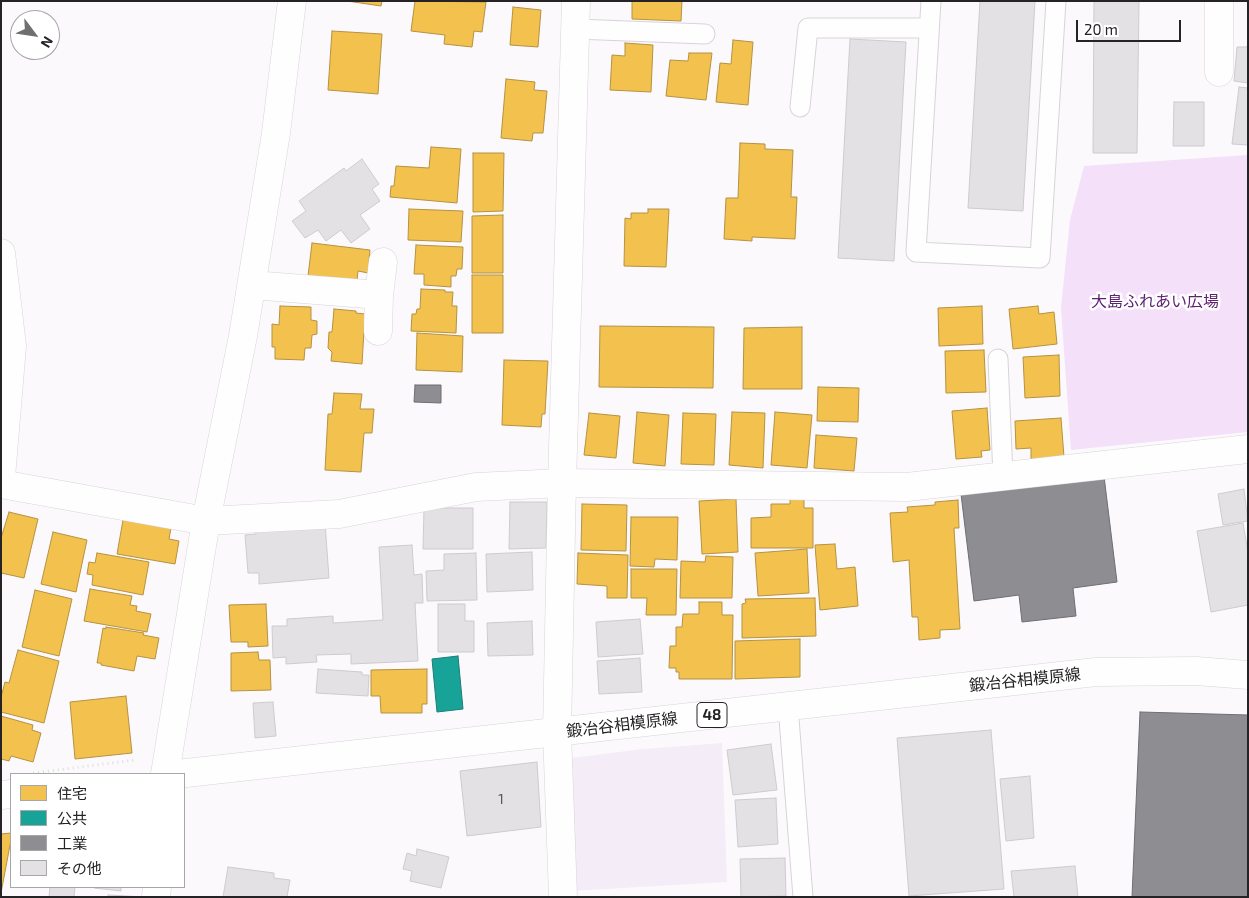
<!DOCTYPE html>
<meta charset="utf-8">
<style>
body{margin:0}
#map{position:relative;width:1249px;height:898px;overflow:hidden;background:#fcf9fd;font-family:"Exo 2","Noto Sans JP",sans-serif}
canvas{display:block}
.frame{position:absolute;inset:0;border:2px solid #262326;pointer-events:none}
.legend{position:absolute;left:10px;top:773px;width:175px;height:115px;box-sizing:border-box;background:#fff;border:1px solid #a8a7a8;margin:0;padding:6px 9px;list-style:none;font-size:15px;color:#262326}
.legend li{display:flex;align-items:center;gap:10px;height:25px}
.legend b{width:25px;border:1px solid #a8a7a8}
.north{position:absolute;left:10px;top:10px;width:50px;height:50px;box-sizing:border-box;background:#fff;border:1px solid #a8a7a8;border-radius:50%;rotate:121deg;font-size:14px;font-weight:700;line-height:20px;text-align:center;color:#262326}
.north::after{content:'';display:block;margin:auto;width:18px;height:22px;background:#716e71;clip-path:polygon(50% 0,100% 100%,50% 72%,0 100%)}
.scale{position:absolute;left:1076px;top:20px;width:105px;height:22px;box-sizing:border-box;border:2px solid #262326;border-top:0;padding-left:6px;font-size:15px;line-height:18px;white-space:nowrap;color:#262326;-webkit-text-stroke:4px #fff;paint-order:stroke}
</style>
<div id="map">
<canvas width="1249" height="898"></canvas>
<div class="frame"></div>
<ul class="legend">
<li><b style="height:14px;background:#f2c14e"></b>住宅</li>
<li><b style="height:14px;background:#17a398"></b>公共</li>
<li><b style="height:14px;background:#8d8d92"></b>工業</li>
<li><b style="height:14px;background:#e4e1e4"></b>その他</li>
</ul>
<div class="north">N</div>
<div class="scale">20 m</div>
</div>
<script>
const context = document.querySelector('canvas').getContext('2d');
context.lineJoin = 'round';
function fill(path, color) {
  context.fillStyle = color;
  context.fill(path, 'evenodd');
}
function shape(rows) {
  const path = new Path2D();
  for (const r of rows) {
    path.moveTo(r[0], r[1]);
    for (let i = 2; i < r.length; i += 2) path.lineTo(r[i], r[i + 1]);
  }
  return path;
}
function strokePath(path, color, width, dash) {
  context.strokeStyle = color;
  context.lineWidth = width;
  context.lineCap = dash ? 'butt' : 'round';
  context.setLineDash(dash || []);
  context.stroke(path);
}
function label(font, color, halo, rows, align = 'center') {
  context.font = font + ' "Exo 2","Noto Sans JP",sans-serif';
  context.lineWidth = 5;
  context.setLineDash([]);
  context.textBaseline = 'middle';
  context.strokeStyle = halo;
  context.fillStyle = color;
  for (const [text, x, y, turn = 0] of rows) {
    context.save();
    context.translate(x, y);
    context.rotate((+turn || 0) * Math.PI / 180);
    context.textAlign = isNaN(turn) ? turn : align;
    if (halo) context.strokeText(text, 0, 0);
    context.fillText(text, 0, 0);
    context.restore();
  }
}
const built = shape([
 [722,743,727,882,571,891,563,759,643,749]
]);
const green = shape([
 [1248,155,1248,432,1071,450,1061,308,1070,220,1084,166]
]);
const homes = shape([
 [347,1,382,1,381,6,347,1],
 [415,1,486,2,482,32,474,31,472,47,444,44,445,35,411,31,415,1],
 [632,1,682,1,681,21,632,19,632,1],
 [513,7,541,10,538,47,510,45,513,7],
 [332,31,382,34,378,94,328,90,332,31],
 [733,40,753,42,748,105,716,102,720,63,731,64,733,40],
 [625,43,653,45,651,92,610,90,612,55,625,56,625,43],
 [689,53,712,53,706,100,666,96,670,60,688,61,689,53],
 [506,79,535,82,534,90,547,91,543,133,533,133,532,141,501,138,506,79],
 [740,143,765,144,765,149,793,150,791,197,797,197,795,239,752,237,752,241,724,239,726,198,738,198,740,143],
 [431,147,461,149,457,203,390,197,391,186,394,186,396,166,429,168,431,147],
 [473,153,504,153,503,211,473,212,473,153],
 [409,209,463,211,461,242,408,240,409,209],
 [648,209,669,209,666,267,624,266,625,218,631,219,631,213,648,213,648,209],
 [503,215,503,273,472,273,472,216,503,215],
 [312,243,370,250,368,273,358,271,357,281,308,276,312,243],
 [416,245,463,247,462,269,457,269,456,276,451,276,451,287,424,285,424,274,414,274,416,245],
 [472,275,503,275,503,333,472,333,472,275],
 [421,289,445,290,445,292,453,292,452,306,457,306,456,333,411,331,412,314,416,314,417,309,420,309,421,289],
 [280,306,311,307,311,320,317,321,317,334,312,335,311,348,305,348,304,360,275,359,275,347,272,347,272,324,279,325,280,306],
 [982,306,983,344,939,346,938,308,982,306],
 [1038,306,1039,314,1054,312,1057,344,1013,349,1009,309,1038,306],
 [334,309,356,311,356,313,365,314,362,364,331,361,332,352,328,348,329,332,332,332,334,309],
 [600,326,714,327,713,388,599,387,600,326],
 [802,327,802,389,743,389,744,328,802,327],
 [417,333,463,336,462,372,416,370,417,333],
 [984,350,986,392,946,393,945,351,984,350],
 [1059,355,1060,396,1025,398,1023,357,1059,355],
 [504,360,548,361,545,414,542,414,541,427,502,425,504,360],
 [818,387,859,388,858,422,817,421,818,387],
 [334,393,362,394,360,409,374,409,372,433,364,433,361,472,325,470,328,414,332,414,334,393],
 [987,408,990,450,981,451,982,457,956,459,952,411,987,408],
 [637,412,669,415,665,466,633,463,637,412],
 [732,412,765,413,763,468,729,465,732,412],
 [775,412,812,415,807,468,771,465,775,412],
 [589,413,620,416,616,458,584,455,589,413],
 [683,413,716,414,714,465,681,464,683,413],
 [1061,418,1064,457,1031,459,1031,448,1016,449,1015,421,1061,418],
 [816,435,857,438,854,471,814,468,816,435],
 [790,498,804,498,804,508,813,508,813,548,751,548,751,518,771,517,771,504,790,504,790,498],
 [736,499,738,552,702,554,699,501,736,499],
 [958,500,959,528,954,528,960,629,940,630,940,638,919,640,918,617,912,617,909,560,893,562,890,513,908,512,907,507,935,505,935,502,958,500],
 [582,504,627,505,626,551,581,550,582,504],
 [9,512,38,519,24,578,1,573,1,538,9,512],
 [631,517,678,517,677,560,655,559,654,567,630,566,631,517],
 [123,520,171,528,169,539,179,541,175,564,117,554,123,520],
 [53,532,87,540,76,592,41,584,53,532],
 [835,544,837,569,855,567,858,606,820,610,815,545,835,544],
 [807,549,809,593,758,596,755,553,807,549],
 [97,553,149,562,143,595,92,585,93,575,87,574,89,562,95,563,97,553],
 [578,553,628,555,627,598,607,598,607,586,577,584,578,553],
 [706,556,733,557,732,598,680,598,681,561,705,562,706,556],
 [631,569,677,569,676,615,646,615,647,598,631,598,631,569],
 [90,589,132,596,130,605,137,606,136,611,151,614,147,632,84,621,90,589],
 [35,590,72,599,59,656,22,647,35,590],
 [815,598,816,636,742,638,742,604,746,603,745,599,815,598],
 [699,602,722,602,722,615,733,615,732,679,679,679,679,672,676,672,676,668,669,668,670,646,676,646,676,627,682,627,683,614,699,614,699,602],
 [266,604,268,646,248,647,248,642,231,642,229,605,266,604],
 [106,627,144,633,143,635,159,638,155,659,137,656,134,671,101,665,101,663,97,663,103,628,106,629,106,627],
 [800,639,800,677,735,679,735,641,800,639],
 [18,650,59,661,44,723,1,712,1,697,5,682,9,683,18,650],
 [258,652,259,660,270,660,271,690,231,691,231,653,258,652],
 [427,669,427,704,422,704,422,713,381,713,380,696,371,696,371,670,427,669],
 [126,696,132,753,75,759,70,702,126,696],
 [1,716,33,725,32,730,41,733,33,762,11,756,9,761,1,759,1,716],
 [11,833,11,840,1,893,1,834,11,833]
]);
const public = shape([
 [458,656,463,709,437,712,432,659,458,656]
]);
const industry = shape([
 [415,385,441,385,441,403,414,402,415,385],
 [1104,476,1117,582,1073,588,1076,616,1022,622,1019,595,974,601,961,494,1104,476],
 [1140,712,1248,715,1248,897,1132,897,1140,712]
]);
const building = shape([
 [980,1,1035,1,1023,211,968,208,980,1],
 [1094,1,1139,1,1137,153,1093,153,1094,1],
 [850,39,906,42,894,261,838,258,850,39],
 [1248,42,1248,83,1234,81,1237,47,1247,47,1248,42],
 [1239,87,1248,88,1248,145,1232,144,1239,87],
 [1174,102,1204,102,1204,146,1173,146,1174,102],
 [362,159,379,184,372,189,380,201,360,215,370,229,351,243,341,230,326,241,318,230,305,238,292,221,306,211,299,201,344,168,346,171,362,159],
 [1244,489,1248,521,1223,525,1218,494,1244,489],
 [510,502,547,502,546,548,509,549,510,502],
 [424,508,473,508,473,549,423,549,424,508],
 [325,522,329,578,259,584,259,573,248,573,245,535,256,534,255,527,325,522],
 [1243,523,1248,552,1248,605,1211,612,1197,531,1243,523],
 [412,545,414,575,422,574,423,603,415,603,418,661,351,664,351,654,316,655,317,662,286,664,286,657,273,658,272,626,287,626,287,619,333,616,333,623,383,620,379,547,412,545],
 [532,552,533,590,487,592,486,554,532,552],
 [476,553,477,600,427,601,426,571,444,570,444,554,476,553],
 [438,604,465,604,465,621,474,621,474,652,438,652,438,604],
 [640,619,643,654,598,657,596,622,640,619],
 [532,621,533,655,488,656,487,623,532,621],
 [640,658,642,692,599,694,597,661,640,658],
 [318,669,362,672,362,675,369,675,368,696,316,693,318,669],
 [273,702,276,736,255,738,253,703,273,702],
 [991,730,1004,889,909,896,897,738,991,730],
 [771,744,777,790,733,795,727,750,771,744],
 [537,762,541,827,467,836,460,771,537,762],
 [1030,776,1034,838,1006,841,1000,779,1030,776],
 [776,798,778,844,738,847,735,800,776,798],
 [417,849,449,857,441,888,410,881,412,871,403,869,407,853,416,856,417,849],
 [785,858,786,896,741,897,740,859,785,858],
 [1075,866,1078,897,1014,897,1011,871,1075,866],
 [228,867,274,873,274,878,290,880,287,897,223,897,228,867],
 [50,887,75,887,74,897,49,897,50,887],
 [94,887,121,887,121,891,94,888,94,887],
 [108,895,144,897,108,897,108,895]
]);
const path = shape([
 [33,773,136,760]
]);
const service = shape([
 [931,1,916,252,1040,258,1056,1],
 [575,29,705,34],
 [800,107,808,28,929,28],
 [998,359,1003,476],
 [788,706,803,897]
]);
const minor = shape([
 [1219,1,1219,72],
 [1,253,12,346,1,477],
 [252,285,379,295],
 [378,331,379,295,383,262],
 [1,484,206,521,339,514,476,487,562,483,907,487,1248,449],
 [165,774,206,521,243,336,276,133,292,1],
 [156,897,157,887],
 [563,897,557,732,562,483,576,1]
]);
const primary = shape([
 [177,774,1096,672,1196,671,1248,675],
 [1,795,11,794]
]);
const numberNames = [
 ["1",501,799]
];
const shields = [
 [712,715,30]
];
const shieldNames = [
 ["48",712,715]
];
const parkNames = [
 ["大島ふれあい広場",1155,302]
];
const streetNames = [
 ["鍛冶谷相模原線",1025,680,-6],
 ["鍛冶谷相模原線",622,725,-7]
];
fill(built, '#f4ecf6');
fill(green, '#f4e0f9');
fill(homes, '#f2c14e');
strokePath(homes, '#b59242', 1);
fill(public, '#17a398');
strokePath(public, '#1c7d76', 1);
fill(industry, '#8d8d92');
strokePath(industry, '#6e6d72', 1);
fill(building, '#e4e1e4');
strokePath(building, '#cecbcf', 1);
strokePath(service, '#d7d4d7', 21);
strokePath(minor, '#d7d4d7', 29);
strokePath(primary, '#d7d4d7', 29);
strokePath(path, '#dddcdd', 3, [1, 4]);
strokePath(service, '#fffeff', 19);
strokePath(minor, '#fffeff', 28);
strokePath(primary, '#fffeff', 28);
label('14px', '#585458', null, numberNames);
for (const [x, y, w] of shields) {
  const box = new Path2D();
  box.roundRect(x - w / 2, y - 12.5, w, 25, 4);
  context.fillStyle = '#fff';
  context.fill(box);
  strokePath(box, '#262326', 1);
}
label('bold 15px', '#262326', null, shieldNames);
label('16px', '#602171', '#fff', parkNames);
label('16px', '#262326', '#fff', streetNames);
</script>
